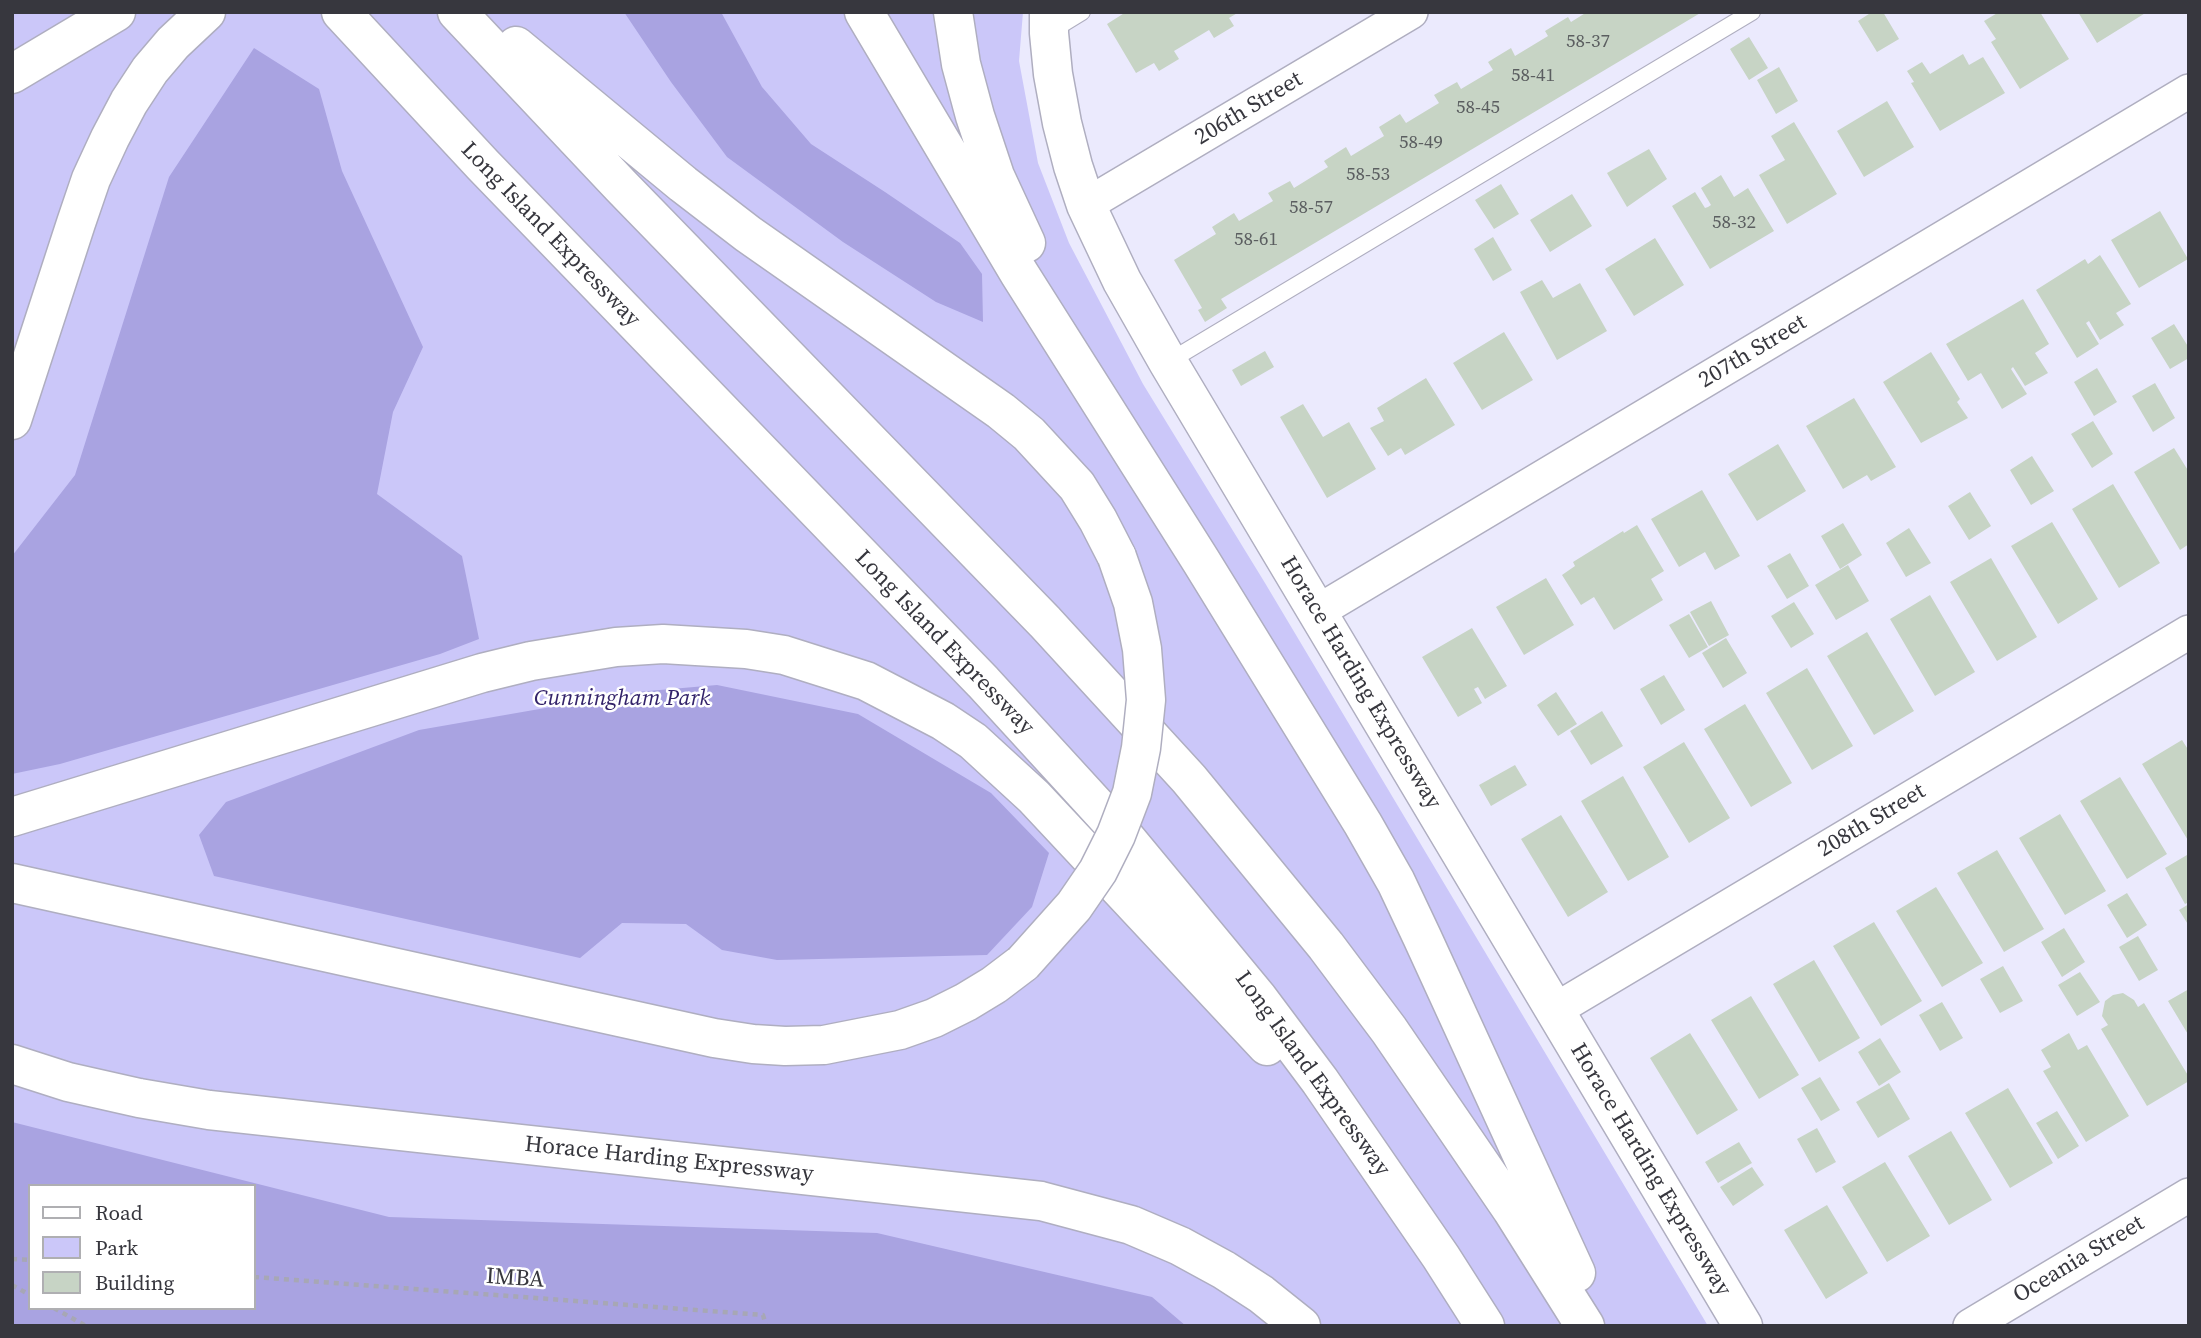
<!DOCTYPE html>
<style>
body{margin:0}
#map{position:relative;width:2201px;height:1338px;overflow:hidden;background:#ebeafd;font-family:"Source Serif 4",serif}
canvas{display:block}
.frame{position:absolute;inset:0;border:14px solid #37373e;pointer-events:none}
.legend{position:absolute;left:28px;top:1184px;width:228px;height:126px;box-sizing:border-box;background:#fff;border:2px solid #afafb2;margin:0;padding:9px 12px;list-style:none;font-size:21px;color:#37373e}
.legend li{display:flex;align-items:center;gap:14px;height:35px}
.legend b{width:35px;border:2px solid #afafb2}
</style>
<div id="map">
<canvas width="2201" height="1338"></canvas>
<div class="frame"></div>
<ul class="legend">
<li><b style="height:9px;background:#fff"></b>Road</li>
<li><b style="height:19px;background:#cbc7f9"></b>Park</li>
<li><b style="height:19px;background:#c7d4c5"></b>Building</li>
</ul>
</div>
<script>
const context = document.querySelector('canvas').getContext('2d');
context.lineJoin = 'round';
function fill(path, color) {
  context.fillStyle = color;
  context.fill(path, 'evenodd');
}
function shape(rows) {
  const path = new Path2D();
  for (const r of rows) {
    path.moveTo(r[0], r[1]);
    for (let i = 2; i < r.length; i += 2) path.lineTo(r[i], r[i + 1]);
  }
  return path;
}
function strokePath(path, color, width, dash) {
  context.strokeStyle = color;
  context.lineWidth = width;
  context.lineCap = dash ? 'butt' : 'round';
  context.setLineDash(dash || []);
  context.stroke(path);
}
function label(font, color, halo, rows, align = 'center') {
  context.font = font + ' "Source Serif 4",serif';
  context.lineWidth = 5;
  context.setLineDash([]);
  context.textBaseline = 'middle';
  context.strokeStyle = halo;
  context.fillStyle = color;
  for (const [text, x, y, turn = 0] of rows) {
    context.save();
    context.translate(x, y);
    context.rotate((+turn || 0) * Math.PI / 180);
    context.textAlign = isNaN(turn) ? turn : align;
    if (halo) context.strokeText(text, 0, 0);
    context.fillText(text, 0, 0);
    context.restore();
  }
}
const green = shape([
 [12,12,1023,12,1019,61,1038,163,1069,243,1143,384,1265,583,1708,1326,12,1326],
 [30,1186,254,1186,254,1308,30,1308]
]);
const forest = shape([
 [624,12,721,12,762,87,811,144,885,192,960,243,982,274,983,322,936,302,843,242,727,157,671,82],
 [254,48,319,89,342,171,423,347,393,412,377,494,462,556,479,639,440,654,60,764,12,774,12,556,75,475,169,177],
 [717,685,858,714,991,793,1049,853,1032,907,987,955,777,960,722,950,686,924,622,923,580,958,214,876,199,835,226,802,419,730,637,692],
 [12,1122,389,1217,877,1233,1152,1297,1186,1326,12,1326],
 [30,1186,254,1186,254,1308,30,1308]
]);
const building = shape([
 [1126,12,1239,12,1229,18,1234,26,1214,38,1209,30,1174,51,1179,59,1159,71,1154,63,1136,73,1107,24],
 [1587,12,1702,12,1221,299,1227,308,1205,322,1198,310,1202,308,1174,260,1216,234,1212,227,1234,213,1239,221,1273,201,1268,193,1290,181,1294,188,1328,167,1324,161,1346,147,1351,156,1384,136,1379,127,1400,114,1406,123,1439,103,1434,95,1457,82,1461,89,1493,70,1488,62,1511,48,1515,56,1548,36,1545,31,1568,17,1571,22],
 [1872,12,1883,12,1899,39,1877,52,1858,21],
 [1999,12,2040,12,2069,59,2020,89,1991,42,1996,39,1984,21],
 [2078,12,2147,12,2097,43],
 [1749,37,1768,68,1749,80,1730,49],
 [1963,54,1969,65,1983,57,2005,93,1940,131,1911,83,1914,82,1907,71,1922,62,1930,74],
 [1779,67,1798,101,1776,114,1757,80],
 [1887,101,1914,147,1864,177,1837,131],
 [1794,122,1837,194,1787,224,1759,175,1785,160,1771,136],
 [1649,149,1667,179,1627,207,1607,173],
 [1721,175,1734,197,1748,188,1774,231,1710,269,1672,206,1695,192,1705,208,1708,207,1711,205,1701,188],
 [1501,184,1519,214,1494,229,1475,200],
 [1572,194,1592,226,1550,252,1530,220],
 [2160,211,2188,259,2139,288,2111,240],
 [1493,237,1512,270,1493,281,1474,249],
 [1655,238,1684,285,1634,316,1605,269],
 [2100,255,2131,304,2116,313,2124,325,2100,340,2089,321,2086,323,2099,344,2077,358,2036,290,2085,259,2088,264],
 [1542,280,1553,298,1580,283,1607,331,1557,360,1520,292],
 [2023,299,2049,344,2035,353,2048,373,2025,386,2013,367,2011,369,2027,394,2002,409,1981,373,1968,381,1946,344],
 [2174,324,2189,348,2189,358,2170,369,2151,338],
 [1504,332,1533,380,1482,410,1453,363],
 [1265,351,1274,367,1241,386,1232,370],
 [1931,352,1960,399,1957,402,1968,418,1921,443,1883,382],
 [2097,368,2117,402,2094,416,2074,382],
 [1426,378,1455,425,1405,455,1401,448,1388,456,1370,428,1384,421,1377,408],
 [2155,383,2175,418,2153,432,2132,396],
 [1854,398,1896,467,1871,481,1867,475,1843,489,1806,426],
 [1303,404,1323,437,1349,422,1376,469,1327,498,1280,417],
 [2093,421,2113,454,2092,468,2071,434],
 [1778,444,1806,491,1757,521,1728,474],
 [2174,448,2189,472,2189,544,2180,550,2134,472],
 [2032,456,2054,491,2031,505,2010,470],
 [2113,484,2160,563,2119,588,2072,509],
 [1702,490,1740,556,1715,570,1705,552,1679,567,1651,519],
 [1970,492,1991,526,1969,540,1948,506],
 [2052,522,2098,599,2058,624,2011,546],
 [1843,523,1862,555,1840,569,1821,536],
 [1637,525,1664,571,1651,579,1663,600,1614,630,1594,597,1581,605,1562,575,1575,566,1573,562,1623,531,1624,533],
 [1909,528,1931,563,1906,577,1886,543],
 [1790,553,1809,586,1787,599,1767,566],
 [1991,558,2037,637,1997,661,1950,582],
 [1848,565,1869,601,1836,620,1815,585],
 [1546,578,1574,625,1524,655,1496,607],
 [1930,595,1975,672,1935,696,1890,619],
 [1711,601,1729,635,1709,646,1690,612],
 [1794,602,1814,634,1791,648,1771,616],
 [1689,614,1708,647,1689,658,1669,625],
 [1472,628,1507,686,1485,699,1478,687,1474,689,1482,703,1458,717,1422,657],
 [1867,632,1914,711,1874,735,1827,656],
 [1726,638,1747,673,1723,688,1702,653],
 [1807,668,1853,746,1812,770,1766,693],
 [1664,675,1685,710,1661,725,1640,689],
 [1556,692,1577,724,1558,736,1537,705],
 [1745,704,1792,783,1751,807,1704,729],
 [1602,711,1623,746,1591,765,1570,731],
 [2182,740,2189,751,2189,842,2142,764],
 [1684,742,1730,818,1689,843,1643,767],
 [1515,765,1527,785,1491,806,1479,785],
 [1623,776,1669,857,1628,881,1581,801],
 [2120,777,2167,854,2127,879,2080,801],
 [2060,814,2106,891,2065,915,2019,838],
 [1561,815,1608,892,1568,917,1521,839],
 [1997,850,2044,929,2004,952,1957,873],
 [2187,855,2189,859,2189,902,2185,904,2165,868],
 [1936,887,1983,963,1942,987,1896,911],
 [2127,893,2147,925,2127,938,2107,905],
 [2189,904,2189,926,2179,910],
 [1874,922,1922,1001,1881,1026,1833,946],
 [2064,928,2085,962,2062,977,2041,942],
 [2138,936,2158,970,2139,981,2119,947],
 [1814,960,1860,1038,1819,1062,1773,984],
 [2003,966,2023,1001,2000,1013,1980,979],
 [2080,972,2100,1002,2077,1016,2058,985],
 [2189,989,2189,1036,2168,1001],
 [2123,993,2134,1000,2138,1007,2144,1003,2189,1077,2189,1081,2147,1106,2101,1029,2108,1025,2102,1016,2105,1001,2113,995],
 [1751,996,1799,1075,1759,1099,1711,1020],
 [1942,1002,1963,1038,1940,1051,1919,1015],
 [1690,1033,1738,1110,1697,1135,1650,1058],
 [2069,1033,2078,1050,2087,1045,2129,1116,2086,1142,2043,1071,2051,1067,2041,1050],
 [1880,1038,1901,1072,1879,1086,1858,1052],
 [1820,1077,1840,1110,1821,1121,1801,1088],
 [1889,1083,1910,1119,1878,1138,1856,1102],
 [2008,1088,2053,1163,2010,1188,1965,1113],
 [2057,1111,2079,1146,2058,1159,2036,1123],
 [1817,1128,1836,1162,1816,1173,1797,1139],
 [1951,1131,1992,1200,1949,1225,1908,1156],
 [1739,1142,1752,1163,1718,1183,1705,1162],
 [1885,1162,1930,1236,1887,1262,1842,1187],
 [1752,1167,1764,1185,1733,1206,1720,1187],
 [1827,1205,1868,1273,1826,1299,1784,1230]
]);
const path = shape([
 [12,1259,30,1260],
 [254,1277,763,1315,766,1326],
 [12,1285,30,1295],
 [54,1308,86,1326],
 [1047,1326,1049,1326]
]);
const service = shape([
 [1051,31,1082,12],
 [1168,362,1752,12]
]);
const minor = shape([
 [1086,205,1411,12],
 [1317,612,2189,91],
 [1555,1010,2189,632],
 [1970,1326,2189,1195]
]);
const primary = shape([
 [1049,12,1049,33,1053,74,1062,123,1073,166,1086,205,1122,281,1168,362,1743,1326],
 [12,1064,68,1082,139,1098,209,1110,1041,1201,1131,1225,1180,1246,1224,1270,1261,1294,1301,1326]
]);
const motorway = shape([
 [341,12,483,165,983,682,1124,836,1258,998,1320,1081,1441,1257,1485,1326],
 [457,12,621,186,1045,622,1189,779,1326,946,1389,1030,1512,1210,1585,1326],
 [864,12,1019,273,1201,561,1363,824,1396,882,1422,937,1576,1273],
 [953,12,961,64,975,116,995,176,1026,243],
 [516,46,683,184,748,234,1001,411,1029,434,1077,486,1098,520,1117,557],
 [12,74,116,12],
 [12,420,76,223,91,179,110,138,129,102,150,70,173,43,206,12],
 [12,817,482,673,531,661,616,647,663,644,746,649,784,655,866,681,943,721,973,741,1034,797,1267,1046],
 [12,883,714,1038,753,1044,785,1046,824,1045,900,1030,934,1018,966,1002,994,985,1023,963]
]);
const motorwayBridge = shape([
 [1023,963,1074,906,1098,871,1116,835,1132,793,1141,748,1146,700,1142,649,1133,603,1117,557]
]);
const numberNames = [
 ["58-37",1588,42],
 ["58-41",1533,76],
 ["58-45",1478,108],
 ["58-49",1421,143],
 ["58-53",1368,175],
 ["58-57",1311,208],
 ["58-32",1734,223],
 ["58-61",1256,240]
];
const streetNames = [
 ["206th Street",1249,109,-31],
 ["Long Island Expressway",550,235,46],
 ["207th Street",1753,352,-31],
 ["Long Island Expressway",944,643,46],
 ["Horace Harding Expressway",1360,683,59],
 ["208th Street",1872,821,-31],
 ["Long Island Expressway",1312,1074,54],
 ["Horace Harding Expressway",669,1160,6],
 ["Horace Harding Expressway",1650,1170,59],
 ["Oceania Street",2079,1260,-31],
 ["IMBA",515,1279,4]
];
const parkNames = [
 ["Cunningham Park",622,699]
];
fill(green, '#cbc7f9');
fill(forest, '#a9a3e1');
fill(building, '#c7d4c5');
strokePath(service, '#afaec0', 18);
strokePath(minor, '#afaec0', 36);
strokePath(primary, '#afaec0', 41);
strokePath(motorway, '#afaec0', 41);
strokePath(path, '#a7a7b5', 4.5, [5, 5]);
strokePath(service, '#fff', 16);
strokePath(minor, '#fff', 33);
strokePath(primary, '#fff', 38);
strokePath(motorway, '#fff', 38);
strokePath(motorwayBridge, '#afaec0', 41, []);
strokePath(motorwayBridge, '#fff', 38);
label('19px', '#5b5e60', null, numberNames);
label('23px', '#37373e', '#fff', streetNames);
label('italic 23px', '#33236a', '#fff', parkNames);
</script>
